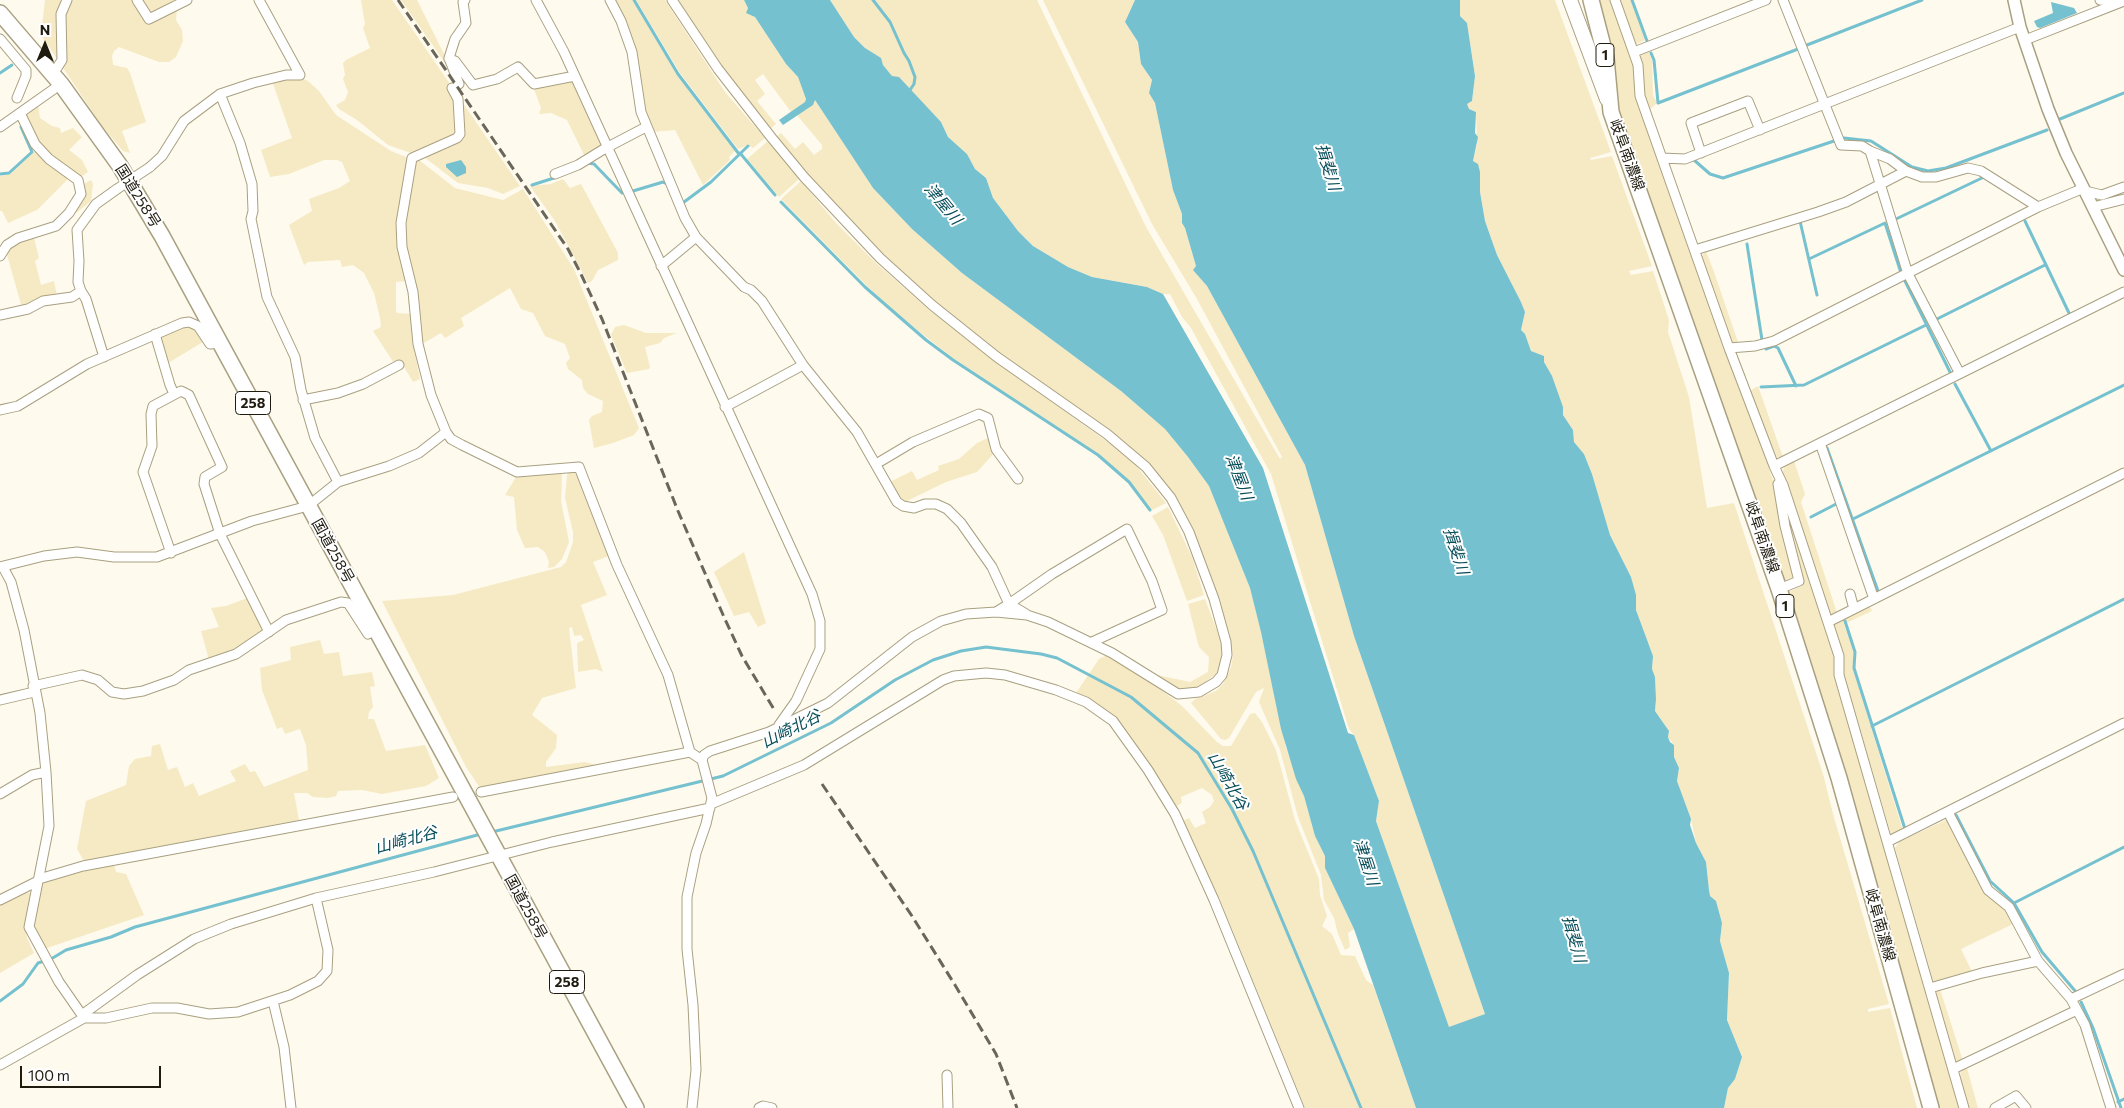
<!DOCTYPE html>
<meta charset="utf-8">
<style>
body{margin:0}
#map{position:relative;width:2124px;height:1108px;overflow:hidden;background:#fefaed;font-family:Commissioner,sans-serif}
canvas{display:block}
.north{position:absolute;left:20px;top:20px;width:50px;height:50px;-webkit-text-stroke:4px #fff;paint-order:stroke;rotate:0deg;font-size:14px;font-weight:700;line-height:20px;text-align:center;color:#1f1b0f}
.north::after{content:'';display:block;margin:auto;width:18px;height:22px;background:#1f1b0f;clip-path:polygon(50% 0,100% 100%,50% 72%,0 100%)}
.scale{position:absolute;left:20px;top:1066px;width:141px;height:22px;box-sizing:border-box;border:2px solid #1f1b0f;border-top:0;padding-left:6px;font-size:15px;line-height:18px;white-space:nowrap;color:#1f1b0f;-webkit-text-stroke:4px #fff;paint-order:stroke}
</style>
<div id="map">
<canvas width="2124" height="1108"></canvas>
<div class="north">N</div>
<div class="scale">100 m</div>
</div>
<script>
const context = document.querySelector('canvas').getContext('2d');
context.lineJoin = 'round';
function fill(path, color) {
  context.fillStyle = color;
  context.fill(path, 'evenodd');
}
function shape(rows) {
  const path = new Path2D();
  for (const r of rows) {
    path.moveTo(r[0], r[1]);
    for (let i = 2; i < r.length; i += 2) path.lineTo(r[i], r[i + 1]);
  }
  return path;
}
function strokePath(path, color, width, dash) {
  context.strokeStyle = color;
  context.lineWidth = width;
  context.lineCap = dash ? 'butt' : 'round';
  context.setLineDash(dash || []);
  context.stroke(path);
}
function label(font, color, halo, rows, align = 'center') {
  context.font = font + ' Commissioner,"Noto Sans JP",sans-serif';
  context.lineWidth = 4;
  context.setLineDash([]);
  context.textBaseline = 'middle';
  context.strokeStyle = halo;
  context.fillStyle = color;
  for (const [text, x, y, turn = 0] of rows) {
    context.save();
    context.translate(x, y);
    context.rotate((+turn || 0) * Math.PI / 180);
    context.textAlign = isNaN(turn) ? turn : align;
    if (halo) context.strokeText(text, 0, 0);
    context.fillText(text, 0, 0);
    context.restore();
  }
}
const green = shape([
 [45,0,173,0,174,2,177,9,176,20,182,30,183,41,176,57,169,62,159,62,119,47,114,51,112,56,113,65,127,68,130,73,146,122,122,131,130,153,123,151,102,126,41,35],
 [361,0,392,0,450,84,456,100,459,128,455,136,415,154,411,153,388,145,357,120,339,109,336,105,345,100,348,92,343,79,345,75,343,63,346,60,370,48,363,28,365,24],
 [401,0,417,0,451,68,450,70],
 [614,0,633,0,677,74,735,151,729,157,730,160,703,185,675,130,652,132,642,110,635,52],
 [636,0,665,0,725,92,765,138,753,148,748,145,738,149,680,73],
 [678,0,744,0,748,8,747,10,755,17,786,64,798,77,806,99,805,102,791,112,763,74,755,80,765,94,757,101,776,124,770,129,721,66],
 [830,0,1037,0,1146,227,1280,459,1282,457,1197,299,1152,224,1043,0,1135,0,1125,22,1138,42,1141,64,1152,80,1149,93,1155,103,1173,190,1182,214,1182,223,1185,228,1196,266,1194,270,1207,286,1305,465,1354,636,1485,1014,1449,1028,1376,821,1379,801,1354,735,1349,729,1271,474,1191,328,1182,317,1170,294,1163,294,1147,287,1092,277,1068,267,1033,246,1018,231,993,198,986,178,975,169,967,154,948,137,941,122,896,77,892,76,883,65,880,58,865,48,854,37],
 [1460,0,1555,0,1611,152,1590,158,1591,160,1612,156,1652,266,1629,271,1631,275,1653,271,1669,320,1668,332,1689,397,1707,508,1734,503,1823,774,1833,814,1889,1004,1868,1009,1868,1012,1890,1008,1917,1108,1724,1108,1728,1088,1735,1079,1742,1057,1727,1020,1729,973,1720,941,1722,923,1716,901,1710,896,1709,890,1706,862,1696,843,1691,819,1677,781,1679,768,1674,757,1674,745,1668,737,1669,731,1655,711,1656,699,1655,677,1652,670,1653,656,1636,610,1631,577,1610,535,1592,474,1584,454,1574,442,1573,430,1563,415,1556,387,1544,362,1544,356,1531,351,1525,334,1521,330,1525,312,1521,302,1497,255,1485,221,1480,192,1480,172,1473,161,1477,144,1476,112,1469,109,1466,104,1472,101,1475,75,1468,30,1460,16],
 [1596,0,1612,0,1635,66,1636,98,1773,480,1794,577,1785,581,1618,115,1616,68,1604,33],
 [1618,0,1631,0,1645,40,1635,45],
 [1648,50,1652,60,1653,95,1657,103,1647,112,1640,53],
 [288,78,301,78,308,81,319,91,336,115,391,151,406,157,408,160,398,222,407,281,396,282,396,311,397,313,411,314,413,344,420,379,413,382,400,360,394,363,373,331,381,327,380,318,374,293,364,273,353,265,342,267,340,260,308,262,304,265,289,225,312,211,309,199,339,188,350,181,342,162,337,160,324,160,289,174,270,177,261,150,292,138,272,81],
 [572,80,602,146,585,157,567,120,551,113,539,114,541,108,534,89],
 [458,96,520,186,503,194,488,188,458,183,424,157,459,139],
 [815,100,873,188,912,229,962,273,1121,391,1165,429,1188,457,1209,486,1250,588,1261,631,1286,748,1304,796,1315,836,1325,856,1325,868,1354,929,1348,933,1350,947,1345,950,1338,934,1334,918,1324,900,1321,875,1298,817,1280,750,1259,702,1264,688,1256,692,1229,738,1225,740,1221,739,1191,703,1195,699,1216,691,1223,684,1231,667,1233,656,1230,641,1204,559,1167,486,934,303,883,256,810,177,776,137,781,133,795,149,803,142,814,155,822,149,822,145,796,114,807,109],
 [38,104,40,118,52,126,60,128,61,133,73,128,82,137,69,150,82,160,88,172,79,178,41,147,25,115],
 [768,141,799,179,779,197,747,159],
 [36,150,68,176,67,180,37,210,8,223,2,211,0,211,0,176,10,174],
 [415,160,419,160,455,188,503,200,523,189,574,269,639,428,634,435,613,443,594,448,589,420,592,416,602,412,603,401,588,394,583,388,582,380,568,369,566,363,570,358,565,344,545,336,533,313,521,309,510,288,461,318,464,326,445,338,441,333,422,344,417,288,404,238],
 [563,179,570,188,581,184,618,253,618,260,598,270,592,281,588,283,555,221,530,186,551,184],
 [91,180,93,184,91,201,76,213,73,212,83,184],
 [801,181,836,223,876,263,928,309,992,359,1130,458,1166,503,1152,510,1129,481,1099,454,954,359,897,314,866,285,781,199],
 [33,234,39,258,35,261,41,285,54,281,57,296,22,308,6,251,10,246],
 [1706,251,1714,272,1739,345,1731,343,1701,257],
 [188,325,195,329,203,342,168,363,160,338,161,334],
 [624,325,646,333,677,333,664,338,660,343,645,347,650,367,649,369,627,373,611,335,615,327],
 [1758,386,1783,457,1777,457,1748,392],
 [990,437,995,452,977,472,946,482,905,502,899,499,890,482,912,471,917,480,939,470,938,466,959,459,977,443],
 [1794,461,1805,494,1801,502,1837,613,1834,615,1830,614,1782,473,1785,466],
 [560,472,562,475,561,501,569,542,562,559,554,567,548,568,549,562,545,552,538,547,525,548,517,530,514,497,505,495,516,477],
 [569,472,573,472,579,477,609,556,593,562,607,595,581,605,603,672,596,669,578,672,577,643,584,640,581,635,574,636,572,627,569,628,576,688,542,698,532,715,557,735,556,748,546,762,546,767,585,762,596,765,597,768,480,788,466,767,382,601,453,595,561,567,566,562,573,542,573,532,565,498,567,475],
 [1785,498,1836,658,1960,1108,1938,1108,1852,791,1788,592,1802,586,1783,499],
 [1168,507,1192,557,1204,595,1187,601,1163,535,1152,516],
 [744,552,766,623,758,627,749,612,734,616,714,572],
 [250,597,264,627,264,632,237,651,209,660,201,631,219,627,211,608,226,606],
 [1205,599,1223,647,1221,665,1216,674,1197,688,1188,690,1179,689,1152,674,1190,682,1208,672,1209,657,1199,647,1188,604],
 [1869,605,1872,611,1844,624,1854,652,1853,669,1903,831,1894,836,1891,834,1844,675,1843,657,1833,627,1835,623],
 [320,640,324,654,339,652,343,676,372,672,375,686,370,687,373,707,369,712,368,719,374,719,386,751,425,745,439,778,426,786,382,794,362,790,338,791,336,796,328,798,313,797,307,793,294,793,299,820,84,861,77,849,86,801,126,785,129,766,135,759,151,756,152,746,160,744,168,770,177,767,185,787,193,783,199,796,236,781,230,771,245,764,250,772,255,771,264,787,308,770,306,745,300,729,285,734,282,727,277,729,262,690,260,668,291,660,290,647],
 [1107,655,1138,672,1182,706,1217,742,1223,746,1231,746,1250,714,1255,713,1262,722,1276,750,1295,820,1319,879,1320,895,1327,916,1322,926,1332,934,1341,955,1355,956,1366,980,1373,985,1416,1108,1305,1108,1220,900,1182,821,1189,818,1195,828,1206,823,1202,812,1210,807,1214,801,1212,795,1202,788,1181,797,1182,803,1175,807,1150,766,1117,722,1094,702,1076,693,1099,659],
 [1946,820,1951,823,1984,893,2009,912,2015,923,1961,949,1972,972,1937,983,1933,981,1895,848,1899,842],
 [114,864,116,872,126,874,144,915,44,949,34,928,41,885,45,881],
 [26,892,32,894,25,925,27,938,34,953,0,973,0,905],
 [1940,989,1963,1061,1956,1061,1936,993],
 [1967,1068,1978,1108,1968,1108,1960,1076,1961,1071]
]);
const water = shape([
 [744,0,830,0,854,37,865,48,881,58,883,65,892,76,899,77,941,122,948,137,967,154,975,169,986,178,993,198,1018,231,1033,246,1068,267,1092,277,1147,287,1163,294,1263,468,1348,733,1354,735,1379,801,1376,821,1449,1027,1485,1014,1354,636,1305,465,1207,286,1193,270,1196,266,1185,228,1182,223,1182,214,1173,190,1155,103,1149,93,1152,80,1141,64,1138,42,1125,22,1135,0,1460,0,1460,16,1467,23,1475,76,1472,101,1467,104,1469,109,1476,112,1475,133,1478,137,1473,161,1478,164,1480,172,1480,192,1485,221,1497,255,1521,302,1525,312,1521,330,1525,334,1531,351,1544,356,1544,362,1552,376,1563,407,1563,415,1573,430,1574,442,1584,454,1592,474,1610,535,1631,577,1636,595,1636,610,1653,656,1652,669,1655,677,1656,699,1655,711,1669,731,1668,737,1670,742,1674,745,1674,757,1679,768,1677,781,1691,819,1690,825,1696,843,1706,862,1709,890,1710,896,1716,901,1722,923,1720,941,1729,973,1727,1020,1742,1057,1735,1079,1728,1088,1724,1108,1416,1108,1354,929,1325,868,1325,856,1315,836,1304,796,1296,779,1281,729,1261,632,1250,588,1209,486,1188,457,1165,429,1121,391,962,273,912,229,873,188,815,100,813,105,783,125,779,120,805,102,806,99,798,77,786,64,755,17,746,13,748,8],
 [2051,2,2074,8,2077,13,2040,28,2037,27,2034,21,2053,13],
 [461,160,466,167,466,173,457,177,446,167,446,164]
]);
const stream = shape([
 [634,0,678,74,739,154],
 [873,0,890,22,904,53,909,61,915,77,914,84,908,93],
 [1632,0,1647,41],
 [1807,45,1922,0],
 [1651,53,1654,60,1658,103,1798,49],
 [0,73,12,65],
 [2060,119,2124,93],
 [1844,138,1871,141,1912,167,1928,171,1946,168,2047,130],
 [740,153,775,195],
 [1694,160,1710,174,1723,178,1834,141],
 [587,163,594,164,622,193],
 [0,174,9,173,32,152,21,127],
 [532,185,557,177],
 [633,191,663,182,668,184],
 [684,202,711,182,748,146],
 [781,202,865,287,926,340,953,360,1098,455,1129,482,1150,510],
 [1896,219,1984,177],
 [1800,221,1817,295],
 [2025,221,2069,313],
 [1747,244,1762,340],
 [1809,259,1885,223,1901,273],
 [1905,281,1950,372],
 [1937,319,2045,265],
 [1765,346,1766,349,1774,346,1778,348,1796,386],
 [1955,384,1991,451],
 [1761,387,1804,385,1926,325],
 [1827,448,1878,591],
 [1811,517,1838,503],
 [1853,519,2124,385],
 [1845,621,1855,652,1854,668,1905,829],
 [1872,726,2124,599],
 [1956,815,1990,881,2014,903,2042,952,2076,992],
 [492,832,723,776,831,723,895,680,933,660,961,651,986,647,1041,654,1057,658,1131,697,1198,753,1232,809,1253,851,1361,1108],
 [2014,903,2124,847],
 [0,1001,23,984,38,963,51,959,66,950,111,937,135,927,481,834],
 [2081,1002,2093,1028,2121,1108],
 [2118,1102,2124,1099]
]);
const minor = shape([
 [137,0,149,19,187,0],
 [536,0,564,52,812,594,820,621,820,649,796,701,779,725],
 [610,0,621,21,632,52,641,112,685,218,696,237,744,287,751,290,762,301,803,365,857,432,897,502,903,506,914,508,925,504,936,504,947,509,961,523,992,567,1009,604,996,612],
 [672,0,718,69,771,137,804,177,880,258,932,305,997,357,1107,434,1146,467,1171,498,1189,532,1214,599,1226,642,1227,655,1222,675,1216,682,1199,692,1178,694,1112,653,1048,622,1027,615,996,612,966,614,941,621,912,637,828,703,769,732,710,751,704,755,702,760,712,798,706,824,696,853,687,897,687,949,693,1005,696,1070,692,1108],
 [1615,0,1638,65,1640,96,1729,348,1774,466,1783,485,1839,656,1839,675,1964,1108],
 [1783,0,1841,145,1862,146,1870,151,1908,274,1959,372],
 [2100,0,2117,2],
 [0,39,26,70,26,76,17,98],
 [2025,40,2124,1],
 [1634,52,1766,0],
 [449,59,455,61,473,85,497,79,518,67,534,84,575,76],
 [53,74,62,60,61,14,67,0],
 [459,84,449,58,455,39,466,23,463,2,465,0],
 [452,88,458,99,460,134,457,138,412,158,401,223,402,247,413,292,418,344,431,395,446,432,451,439,462,445,517,472,579,467,617,565,668,675,690,752],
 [220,94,240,143,252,184,253,211,251,219,267,297,295,357,301,390,315,438,338,482],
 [0,127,61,84],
 [1870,151,1890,159,1906,171,1922,177,1936,177,1968,168,1981,171,2038,207],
 [1701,153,1691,123,1748,101,1760,130],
 [1662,158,1685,159,2020,27],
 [150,167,162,156,184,121,220,94,253,83,286,75,300,75,259,0],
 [555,174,578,165,604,149,646,127],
 [2085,191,2102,195,2124,187],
 [2093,207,2124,199],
 [1695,250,1818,212,1846,202,1906,171],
 [0,256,7,245,18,238,56,226,69,213,81,194,78,180,49,159,35,144,20,113],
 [661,266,696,237],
 [81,291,86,299,104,357],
 [0,315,28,309,43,301,72,297,81,291,78,282,79,261,77,230,96,204,117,189],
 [155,334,170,385,174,394],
 [1729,348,1755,346,1774,341,2038,207,2084,188],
 [303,400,338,393,363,384,399,365],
 [725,407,803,365],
 [0,410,18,406,87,364,182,323,189,322,198,326,210,344,220,343],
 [1820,443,1874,599],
 [876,464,913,442,979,414,988,418,996,449,1018,479],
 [1774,466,2124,292],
 [1778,484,1785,526,1799,581,1779,589],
 [171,553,143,472,152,446,151,414,153,406,181,391,189,395,222,467,205,477,204,484,220,534,269,632],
 [0,567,44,556,77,552,114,557,157,557,252,521,308,506,338,482,389,466,419,453,446,432],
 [3,567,11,582,24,630,40,713,46,772,49,826,29,927,59,982,84,1018],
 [1850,594,1854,609],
 [1026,614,1009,604,1052,574,1127,529,1152,581,1162,610,1092,642],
 [1828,622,2124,473],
 [33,686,82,675,98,680,112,692,124,694,143,691,174,680,189,670,236,654,286,620,341,602,348,603,368,634,376,630],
 [0,700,34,692],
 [481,792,690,752,702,760],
 [0,794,32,775,46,772],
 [711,804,804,765,943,680,954,676,986,673,1005,675,1056,690,1086,702,1113,721,1148,770,1175,814,1214,900,1299,1108],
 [1948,812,1988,890,2009,907,2038,961,2071,999],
 [1889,841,2124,723],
 [39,879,83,866,453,797],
 [0,900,38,881],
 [1930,988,1982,973,2038,961],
 [273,1001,284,1047,291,1108],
 [84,1018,86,1012,137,975,194,939,231,924,316,898],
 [0,1065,84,1018,106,1018,152,1008,177,1008,209,1014,238,1012,290,995,318,981,327,971,328,950,316,898,434,872,552,842,710,808],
 [1953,1069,2077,1010],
 [947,1075,948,1108],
 [759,1108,763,1106,772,1108],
 [1995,1108,2016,1096,2026,1108],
 [2111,1108,2085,1025,2071,999,2124,974]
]);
const tertiary = shape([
 [2014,0,2020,27,2048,109,2066,153,2124,270]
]);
const secondary = shape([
 [1570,0,1607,99]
]);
const primary = shape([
 [1591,0,1606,58,1611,112,1779,589,1839,778,1931,1108]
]);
const trunk = shape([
 [0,13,61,84,120,166,162,236,636,1108]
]);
const rail = shape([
 [398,0,568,249,580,272,602,319,678,511,724,617,742,656,775,711],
 [822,784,912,916,955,985,996,1054,1017,1108]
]);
const minorBridge = shape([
 [117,189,150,167]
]);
const shields = [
 [1605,55,18],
 [253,403,35],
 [1785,606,18],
 [567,982,35]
];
const shieldNames = [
 ["1",1605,55],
 ["258",253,403],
 ["1",1785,606],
 ["258",567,982]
];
const streetNames = [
 ["岐阜南濃線",1627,155,70],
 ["国道258号",138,196,58],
 ["岐阜南濃線",1762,537,71],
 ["国道258号",333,551,61],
 ["国道258号",526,907,61],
 ["岐阜南濃線",1880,925,74]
];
const waterNames = [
 ["揖斐川",1328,167,73],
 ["津屋川",943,204,50],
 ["津屋川",1239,477,69],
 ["揖斐川",1456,551,72],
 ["山崎北谷",791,729,-27],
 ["山崎北谷",1228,781,60],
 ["山崎北谷",406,840,-15],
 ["津屋川",1366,862,72],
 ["揖斐川",1574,939,74]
];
fill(green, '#f6eac4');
fill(water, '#75c1cf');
strokePath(stream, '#75c1cf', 3);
strokePath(minor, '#a9a081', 11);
strokePath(tertiary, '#a9a081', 14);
strokePath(secondary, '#a9a081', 16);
strokePath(primary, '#a9a081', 18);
strokePath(trunk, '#a9a081', 18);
strokePath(minor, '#fff', 9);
strokePath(tertiary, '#fff', 11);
strokePath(secondary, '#fff', 14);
strokePath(primary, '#fff', 15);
strokePath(trunk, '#fff', 15);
strokePath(rail, '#6a665a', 3, [10, 5]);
strokePath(minorBridge, '#a9a081', 11, []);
strokePath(minorBridge, '#fff', 9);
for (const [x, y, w] of shields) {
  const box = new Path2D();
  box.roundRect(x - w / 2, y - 11.5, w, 23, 4);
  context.fillStyle = '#fff';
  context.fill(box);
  strokePath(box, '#1f1b0f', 1);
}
label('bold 14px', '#1f1b0f', null, shieldNames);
label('15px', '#1f1b0f', '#fff', streetNames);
label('italic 16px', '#084e59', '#fff', waterNames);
</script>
